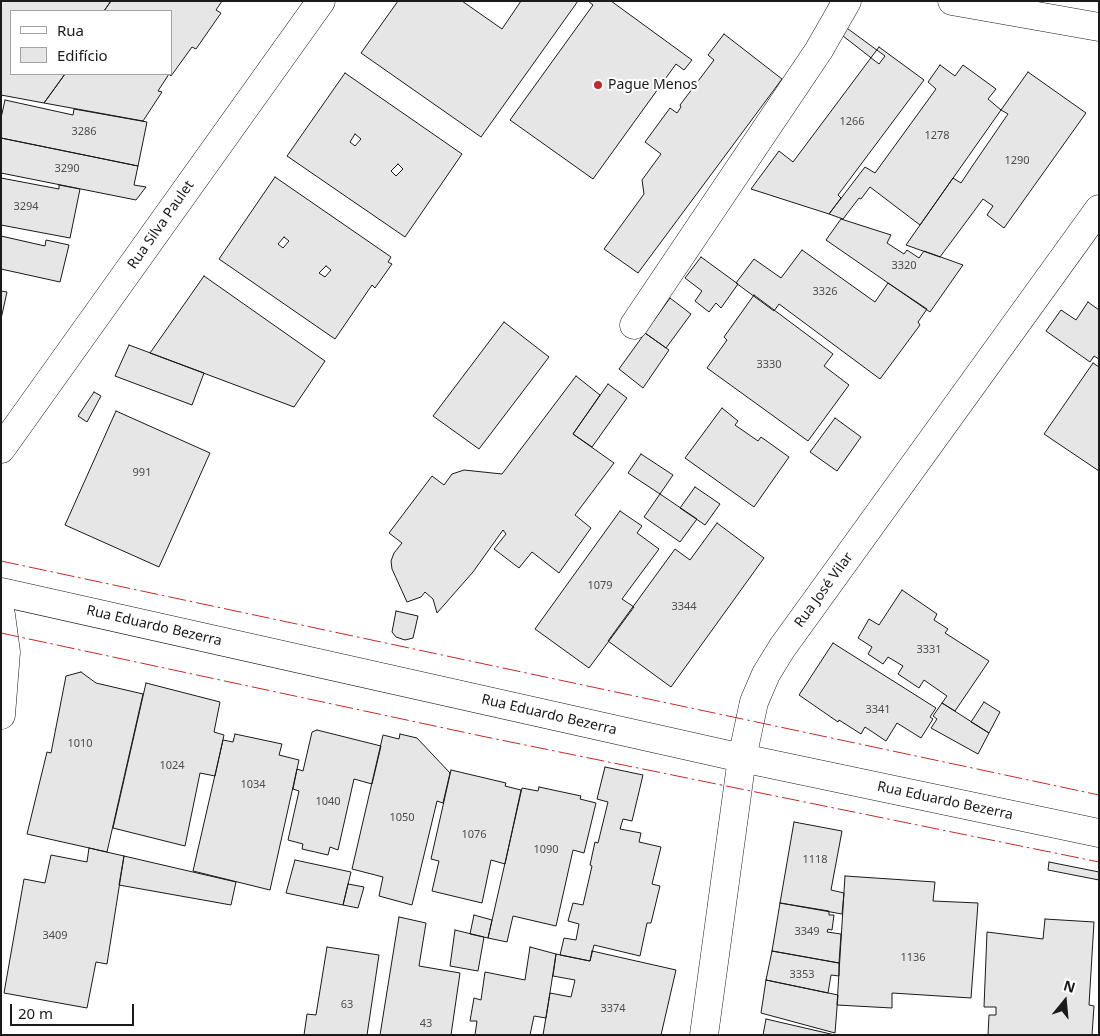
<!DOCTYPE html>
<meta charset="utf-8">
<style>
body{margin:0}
#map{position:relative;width:1100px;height:1036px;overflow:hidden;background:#fff;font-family:"Noto Sans",sans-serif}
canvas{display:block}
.frame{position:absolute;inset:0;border:2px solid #1a1a1a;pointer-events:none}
.legend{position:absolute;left:10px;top:10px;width:162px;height:65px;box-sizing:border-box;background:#fff;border:1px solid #a3a3a3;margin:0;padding:6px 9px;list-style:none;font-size:15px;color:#1a1a1a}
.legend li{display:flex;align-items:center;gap:10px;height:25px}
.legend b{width:25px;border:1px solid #a3a3a3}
.north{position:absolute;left:1040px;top:976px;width:50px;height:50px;-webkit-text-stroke:4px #fff;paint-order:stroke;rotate:17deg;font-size:14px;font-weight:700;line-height:20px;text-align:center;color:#1a1a1a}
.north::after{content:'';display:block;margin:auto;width:18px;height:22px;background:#1a1a1a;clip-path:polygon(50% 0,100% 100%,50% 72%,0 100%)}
.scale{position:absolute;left:10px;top:1004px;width:124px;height:22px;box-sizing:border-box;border:2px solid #1a1a1a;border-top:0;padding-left:6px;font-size:15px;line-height:18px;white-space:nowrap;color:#1a1a1a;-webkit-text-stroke:4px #fff;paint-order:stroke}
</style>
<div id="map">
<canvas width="1100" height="1036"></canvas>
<div class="frame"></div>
<ul class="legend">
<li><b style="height:6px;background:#fff"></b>Rua</li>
<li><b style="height:14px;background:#e6e6e6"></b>Edifício</li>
</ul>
<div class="north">N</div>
<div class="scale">20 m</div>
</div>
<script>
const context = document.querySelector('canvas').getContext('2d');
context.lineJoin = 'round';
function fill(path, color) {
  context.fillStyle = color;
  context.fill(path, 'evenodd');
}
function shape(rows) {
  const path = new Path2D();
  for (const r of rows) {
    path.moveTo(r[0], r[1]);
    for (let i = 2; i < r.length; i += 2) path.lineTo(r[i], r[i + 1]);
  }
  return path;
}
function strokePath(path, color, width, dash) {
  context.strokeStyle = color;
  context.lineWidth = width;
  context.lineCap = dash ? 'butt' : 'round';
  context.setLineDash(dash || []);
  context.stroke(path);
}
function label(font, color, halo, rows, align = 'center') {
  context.font = font + ' "Noto Sans",sans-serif';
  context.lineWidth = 4;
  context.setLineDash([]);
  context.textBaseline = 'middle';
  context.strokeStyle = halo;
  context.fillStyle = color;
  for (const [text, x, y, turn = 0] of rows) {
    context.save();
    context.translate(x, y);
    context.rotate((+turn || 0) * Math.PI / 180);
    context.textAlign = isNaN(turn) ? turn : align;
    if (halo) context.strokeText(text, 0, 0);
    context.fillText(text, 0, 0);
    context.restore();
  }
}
const building = shape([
 [1,1,111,1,104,11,11,11,11,74,65,74,44,103,1,95,1,1],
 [111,1,222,1,216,10,221,13,196,49,192,47,171,76,169,74,158,91,162,92,143,121,44,103,65,74,171,74,171,11,104,11,111,1],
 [398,1,462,1,502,29,521,1,578,1,481,137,361,53,398,1],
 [588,1,611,1,692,60,684,70,676,64,593,179,510,120,593,5,588,1],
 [840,23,885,56,879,64,834,29,840,23],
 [724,34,782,79,638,273,604,249,644,194,642,180,661,154,645,142,670,108,677,113,681,107,680,105,714,60,708,55,724,34],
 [879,47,924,80,838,195,841,198,829,214,751,189,779,151,793,162,879,47],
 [940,65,955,76,963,65,996,89,988,99,1001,110,920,225,870,187,861,199,859,198,843,219,829,214,865,167,875,173,936,89,928,82,940,65],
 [1028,72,1086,113,1004,228,987,215,993,206,983,199,940,257,906,245,953,178,961,183,973,165,1008,114,1001,110,1028,72],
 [345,73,462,154,405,237,287,156,345,73],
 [355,134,361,139,355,146,350,142,355,134],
 [398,164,403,169,396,176,391,171,398,164],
 [5,100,73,115,74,109,147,122,138,166,1,138,1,118,5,100],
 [1,138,138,166,134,185,146,187,136,200,1,173,1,138],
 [275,177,391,257,388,262,392,264,375,288,372,285,335,339,219,259,275,177],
 [284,237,289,241,283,248,278,244,284,237],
 [326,266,331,270,325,277,319,273,326,266],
 [1,178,59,189,59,185,80,189,70,238,1,225,1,178],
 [841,219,891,235,887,243,904,254,907,250,919,258,924,251,963,265,930,312,826,240,841,219],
 [1,236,45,246,46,240,69,245,60,282,1,269,1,236],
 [802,250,875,302,888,283,927,309,918,322,920,325,880,379,779,304,774,311,736,283,754,259,781,278,802,250],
 [701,257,738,284,721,308,716,303,709,312,695,301,702,291,685,278,701,257],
 [204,276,325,361,294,407,150,353,204,276],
 [1,291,7,292,1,319,1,291],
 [754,295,833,354,824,366,849,385,808,441,707,368,727,340,724,337,754,295],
 [670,298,691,314,666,348,645,333,670,298],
 [1088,302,1099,310,1099,359,1094,356,1090,362,1046,331,1061,310,1076,320,1088,302],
 [504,322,549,357,479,449,433,416,504,322],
 [645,333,669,350,643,388,619,369,645,333],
 [129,345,204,373,192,405,115,376,129,345],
 [1093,363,1099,367,1099,471,1044,434,1093,363],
 [576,376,600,395,573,434,614,463,575,515,591,528,559,573,532,552,519,568,494,549,506,534,503,530,473,572,437,613,433,599,425,592,421,597,407,602,392,569,391,561,394,553,402,543,389,533,432,476,444,485,452,474,464,470,502,474,576,376],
 [608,384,627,398,592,447,573,434,608,384],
 [94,392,101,396,87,422,78,416,94,392],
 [722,408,738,421,735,425,758,441,761,437,789,457,754,507,685,458,722,408],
 [116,411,210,453,159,567,65,525,116,411],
 [835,418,861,437,837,471,810,452,835,418],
 [641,454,673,475,660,494,628,473,641,454],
 [695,487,720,504,705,525,680,508,695,487],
 [660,494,697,519,680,542,644,517,660,494],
 [620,511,642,526,637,533,659,549,622,599,634,607,589,668,535,629,620,511],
 [717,523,764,558,671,687,608,641,675,549,690,560,717,523],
 [902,590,937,614,934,620,948,629,945,633,989,661,955,711,942,703,947,696,924,680,919,688,898,674,903,666,888,657,883,664,868,654,872,647,858,638,869,619,879,625,902,590],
 [396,611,418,616,413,638,405,640,396,637,392,632,396,611],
 [833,643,936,708,930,717,933,719,921,738,897,723,886,741,865,727,861,734,839,720,838,722,799,695,833,643],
 [81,672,96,683,143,694,107,852,27,834,47,752,51,753,66,676,81,672],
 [146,683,220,702,214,732,224,735,215,776,200,773,185,846,113,828,146,683],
 [984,702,1000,712,989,733,971,722,984,702],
 [942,703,989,733,978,754,931,728,937,719,933,716,942,703],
 [317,730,381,746,372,784,354,779,338,850,330,847,328,855,302,849,303,844,288,840,299,791,293,789,297,769,303,771,312,732,317,730],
 [235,734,282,744,279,755,299,760,270,890,193,871,223,740,233,742,235,734],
 [400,734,417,738,450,773,443,803,437,801,412,905,379,896,383,877,352,869,383,735,399,739,400,734],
 [605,767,643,775,632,821,623,819,620,829,641,833,639,842,661,847,652,884,660,886,651,923,647,923,640,956,594,945,590,961,560,955,564,938,576,940,579,924,568,921,573,903,583,905,592,866,590,865,595,842,598,843,608,802,597,799,605,767],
 [451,770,506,783,505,786,521,790,505,864,491,860,482,903,432,891,439,861,431,859,451,770],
 [539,787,581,796,580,799,596,803,584,853,573,850,556,926,513,916,507,942,488,938,522,788,538,791,539,787],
 [794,822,842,831,831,890,844,893,842,914,780,903,794,822],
 [89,848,124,856,107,964,96,962,87,1008,4,993,24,879,45,883,51,855,87,862,89,848],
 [124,856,236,882,231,905,119,885,124,856],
 [295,860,351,872,343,905,286,893,295,860],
 [1049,862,1099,872,1099,880,1048,870,1049,862],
 [845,876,935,882,933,901,978,903,971,998,892,993,892,1008,837,1005,845,876],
 [348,884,364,887,358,908,343,905,348,884],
 [780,903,829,911,829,915,834,915,832,930,828,929,827,932,841,934,839,963,772,951,780,903],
 [474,915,492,920,488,938,470,934,474,915],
 [399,917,426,923,419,966,460,973,451,1035,380,1035,399,917],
 [1045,919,1094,922,1089,1005,1094,1006,1092,1035,988,1035,989,1015,996,1015,996,1007,984,1007,987,932,1043,939,1045,919],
 [455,930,484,937,478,971,450,966,455,930],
 [327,947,379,955,367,1035,304,1035,307,1014,316,1015,327,947],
 [530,947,556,954,546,1018,534,1016,530,1035,475,1035,477,1021,470,1021,474,998,481,1000,485,972,525,980,530,947],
 [592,951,676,970,661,1035,543,1035,550,993,571,997,575,980,553,976,556,954,590,961,592,951],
 [772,951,839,963,839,976,831,975,828,993,766,980,772,951],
 [766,980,838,995,835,1033,761,1013,766,980],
 [766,1019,835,1035,763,1035,766,1019]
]);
const minor = shape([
 [634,325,819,50,847,1],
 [1,449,321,1],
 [1,592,742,758,1099,833],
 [1,615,6,652,1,715],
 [704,1035,742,758,754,702,766,674,782,648,1099,209]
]);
const major = shape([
 [952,1,1099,27]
]);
const power = shape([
 [1,561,1099,795],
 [1,633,486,737,1099,862]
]);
const markers = [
 [598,85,5,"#c62828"]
];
const numberNames = [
 ["1266",852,122],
 ["3286",84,132],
 ["1278",937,136],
 ["1290",1017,161],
 ["3290",67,169],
 ["3294",26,207],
 ["3320",904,266],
 ["3326",825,292],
 ["3330",769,365],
 ["991",142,473],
 ["1079",600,586],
 ["3344",684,607],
 ["3331",929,650],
 ["3341",878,710],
 ["1010",80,744],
 ["1024",172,766],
 ["1034",253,785],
 ["1040",328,802],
 ["1050",402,818],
 ["1076",474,835],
 ["1090",546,850],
 ["1118",815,860],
 ["3349",807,932],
 ["3409",55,936],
 ["1136",913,958],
 ["3353",802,975],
 ["63",347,1005],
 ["3374",613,1009],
 ["43",426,1024]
];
const poiNames = [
 ["Pague Menos",608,85]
];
const streetNames = [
 ["Rua Silva Paulet",161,225,-55],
 ["Rua José Vilar",824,590,-54],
 ["Rua Eduardo Bezerra",154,626,13],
 ["Rua Eduardo Bezerra",549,715,13],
 ["Rua Eduardo Bezerra",945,801,12]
];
fill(building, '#e6e6e6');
strokePath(building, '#1a1a1a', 1);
strokePath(minor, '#1a1a1a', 29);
strokePath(major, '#1a1a1a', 29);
strokePath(minor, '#fff', 28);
strokePath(major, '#fff', 28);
strokePath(power, '#c62828', 1, [18, 4, 2.5, 4]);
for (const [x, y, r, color] of markers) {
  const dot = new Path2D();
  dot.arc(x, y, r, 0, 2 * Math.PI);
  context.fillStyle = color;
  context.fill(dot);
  strokePath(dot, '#fff', 2);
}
label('11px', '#4d4d4d', null, numberNames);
label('14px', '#1a1a1a', '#fff', poiNames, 'left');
label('14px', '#1a1a1a', '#fff', streetNames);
</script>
